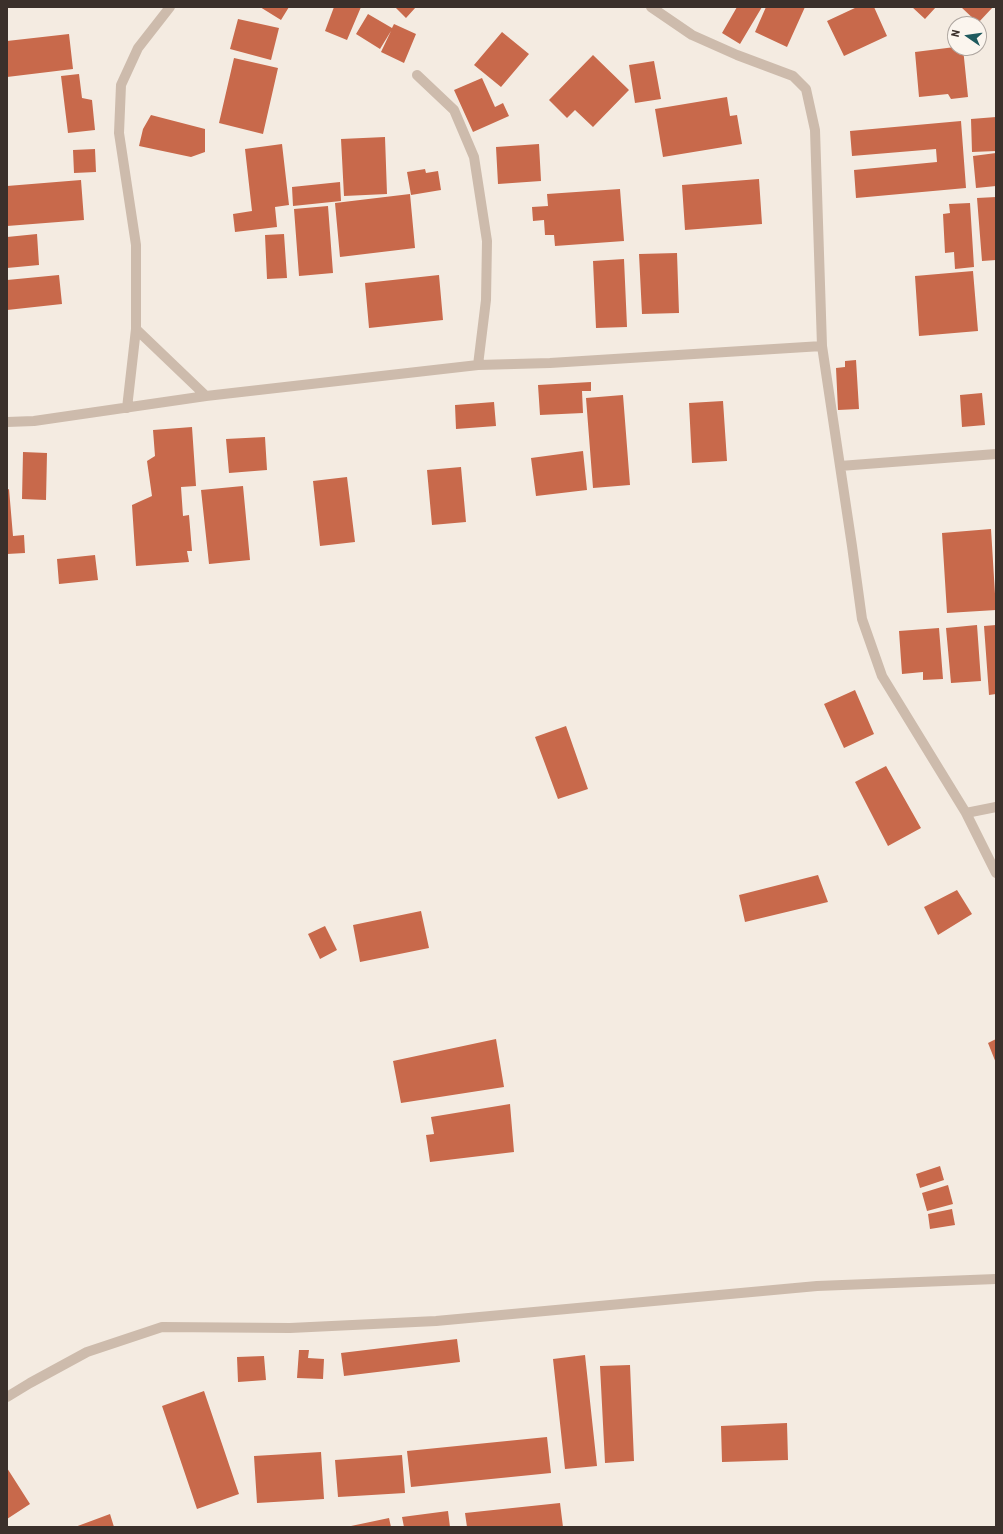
<!DOCTYPE html>
<style>
body{margin:0}
#map{position:relative;width:1003px;height:1534px;overflow:hidden;background:#f4ebe1;font-family:"Roboto Condensed",sans-serif}
canvas{display:block}
.frame{position:absolute;inset:0;border:8px solid #3b302b;pointer-events:none}
.north{position:absolute;left:947px;top:16px;width:40px;height:40px;box-sizing:border-box;background:#fbf5ee;border:1px solid #aea6a0;border-radius:50%;rotate:283deg;font-size:11px;font-weight:700;line-height:16px;text-align:center;color:#3b302b}
.north::after{content:'';display:block;margin:auto;width:14px;height:18px;background:#1f5a5e;clip-path:polygon(50% 0,100% 100%,50% 72%,0 100%)}
</style>
<div id="map">
<canvas width="1003" height="1534"></canvas>
<div class="frame"></div>
<div class="north">N</div>
</div>
<script>
const context = document.querySelector('canvas').getContext('2d');
context.lineJoin = 'round';
function fill(path, color) {
  context.fillStyle = color;
  context.fill(path, 'evenodd');
}
function shape(rows) {
  const path = new Path2D();
  for (const r of rows) {
    path.moveTo(r[0], r[1]);
    for (let i = 2; i < r.length; i += 2) path.lineTo(r[i], r[i + 1]);
  }
  return path;
}
function strokePath(path, color, width, dash) {
  context.strokeStyle = color;
  context.lineWidth = width;
  context.lineCap = dash ? 'butt' : 'round';
  context.setLineDash(dash || []);
  context.stroke(path);
}
const building = shape([
 [260,7,289,7,281,20],
 [334,7,361,7,347,40,325,31],
 [395,7,416,7,406,18],
 [737,7,762,7,740,44,722,33],
 [766,7,805,7,787,47,755,32],
 [857,7,874,7,887,36,844,56,827,21],
 [912,7,936,7,925,19],
 [961,7,993,7,978,23],
 [368,14,392,28,394,24,416,34,404,63,381,52,391,31,380,49,356,34],
 [238,19,279,28,271,60,230,49],
 [502,32,529,54,501,87,474,65],
 [69,34,73,69,7,77,7,41],
 [955,47,963,48,968,97,951,99,948,94,919,97,915,52],
 [593,55,629,90,593,127,575,110,567,118,549,100],
 [234,58,278,68,263,134,219,123],
 [654,61,661,99,635,103,629,65],
 [79,74,82,98,92,100,95,130,68,133,61,76],
 [482,78,495,107,503,103,509,116,473,132,454,90],
 [727,97,730,116,737,115,742,144,663,157,655,109],
 [151,115,205,129,205,152,191,157,139,146,143,129],
 [996,117,996,151,972,152,971,119],
 [961,121,966,188,856,198,854,170,937,162,936,149,852,156,850,131],
 [385,137,387,194,344,196,341,139],
 [282,144,289,205,275,207,277,227,235,232,233,214,252,211,245,149],
 [539,144,541,181,498,184,496,147],
 [95,149,96,172,74,173,73,150],
 [996,153,996,186,976,188,973,156],
 [425,169,426,173,438,171,441,190,411,195,407,172],
 [759,179,762,224,685,230,682,185],
 [81,180,84,220,7,226,7,186],
 [340,182,341,201,293,206,292,187],
 [620,189,624,241,555,246,554,235,545,235,544,220,533,221,532,207,548,206,547,194],
 [410,194,415,248,340,257,335,203],
 [996,197,996,260,982,261,977,198],
 [970,203,974,267,955,269,954,252,945,253,943,214,950,213,949,204],
 [328,206,333,273,299,276,294,209],
 [37,234,39,265,7,268,7,237],
 [284,234,287,278,267,279,265,235],
 [677,253,679,313,642,314,639,254],
 [624,259,627,327,596,328,593,261],
 [973,271,978,331,919,336,915,276],
 [59,275,62,304,7,310,7,280],
 [439,275,443,320,369,328,365,283],
 [856,360,859,409,838,410,836,368,845,367,845,361],
 [591,382,591,391,582,391,583,413,540,415,538,385],
 [982,393,985,425,962,427,960,395],
 [623,395,630,485,593,488,586,398],
 [723,401,727,461,692,463,689,403],
 [494,402,496,426,456,429,455,405],
 [192,427,196,486,181,487,183,516,189,515,192,551,187,551,189,562,136,566,132,505,152,496,147,461,155,456,153,430],
 [265,437,267,470,229,473,226,439],
 [583,451,587,490,536,496,531,458],
 [23,452,47,453,46,500,22,499],
 [461,467,466,522,432,525,427,470],
 [347,477,355,542,320,546,313,481],
 [243,486,250,560,209,564,201,490],
 [9,489,13,536,24,535,25,553,7,554,7,490],
 [991,529,996,610,947,613,942,533],
 [95,555,98,580,59,584,57,559],
 [977,625,981,681,951,683,946,628],
 [996,625,996,694,989,695,984,626],
 [939,628,943,679,923,680,923,672,902,674,899,631],
 [855,690,874,734,844,748,824,704],
 [566,726,588,789,558,799,535,737],
 [886,766,921,828,888,846,855,782],
 [818,875,828,902,745,922,739,895],
 [957,890,972,914,938,935,924,907],
 [421,911,429,948,360,962,353,925],
 [325,926,337,950,320,959,308,934],
 [496,1039,504,1087,401,1103,393,1061],
 [996,1039,996,1063,988,1043],
 [510,1104,514,1152,430,1162,426,1135,434,1134,431,1117],
 [940,1166,944,1180,920,1188,916,1174],
 [948,1185,953,1204,927,1211,922,1193],
 [952,1209,955,1225,930,1229,928,1214],
 [457,1339,460,1362,344,1376,341,1353],
 [299,1350,309,1350,308,1358,324,1359,323,1379,297,1378],
 [585,1355,597,1466,565,1469,553,1359],
 [264,1356,266,1380,238,1382,237,1357],
 [630,1365,634,1461,605,1463,600,1366],
 [204,1391,239,1494,197,1509,162,1406],
 [787,1423,788,1460,722,1462,721,1426],
 [547,1437,551,1473,411,1487,407,1451],
 [321,1452,324,1499,257,1503,254,1456],
 [402,1455,405,1493,338,1497,335,1460],
 [7,1468,30,1504,7,1519],
 [560,1503,563,1527,467,1527,465,1513],
 [448,1511,450,1527,404,1527,402,1517],
 [110,1514,114,1527,75,1527],
 [389,1518,391,1527,351,1527,351,1526]
]);
const minor = shape([
 [651,7,692,35,737,55,793,76,806,89,815,130,822,346,852,546,862,619,882,676,966,813,996,873],
 [417,75,454,110,474,157,487,241,486,300,478,365],
 [136,329,206,396],
 [127,408,136,329,136,245,119,133,121,85,138,48,170,7],
 [7,422,34,421,206,396,478,365,550,363,822,346],
 [840,466,996,454],
 [966,813,996,807],
 [7,1397,30,1383,87,1352,162,1327,290,1328,436,1321,817,1286,996,1279]
]);
fill(building, '#c8694b');
strokePath(minor, '#cdbbac', 10);
</script>
